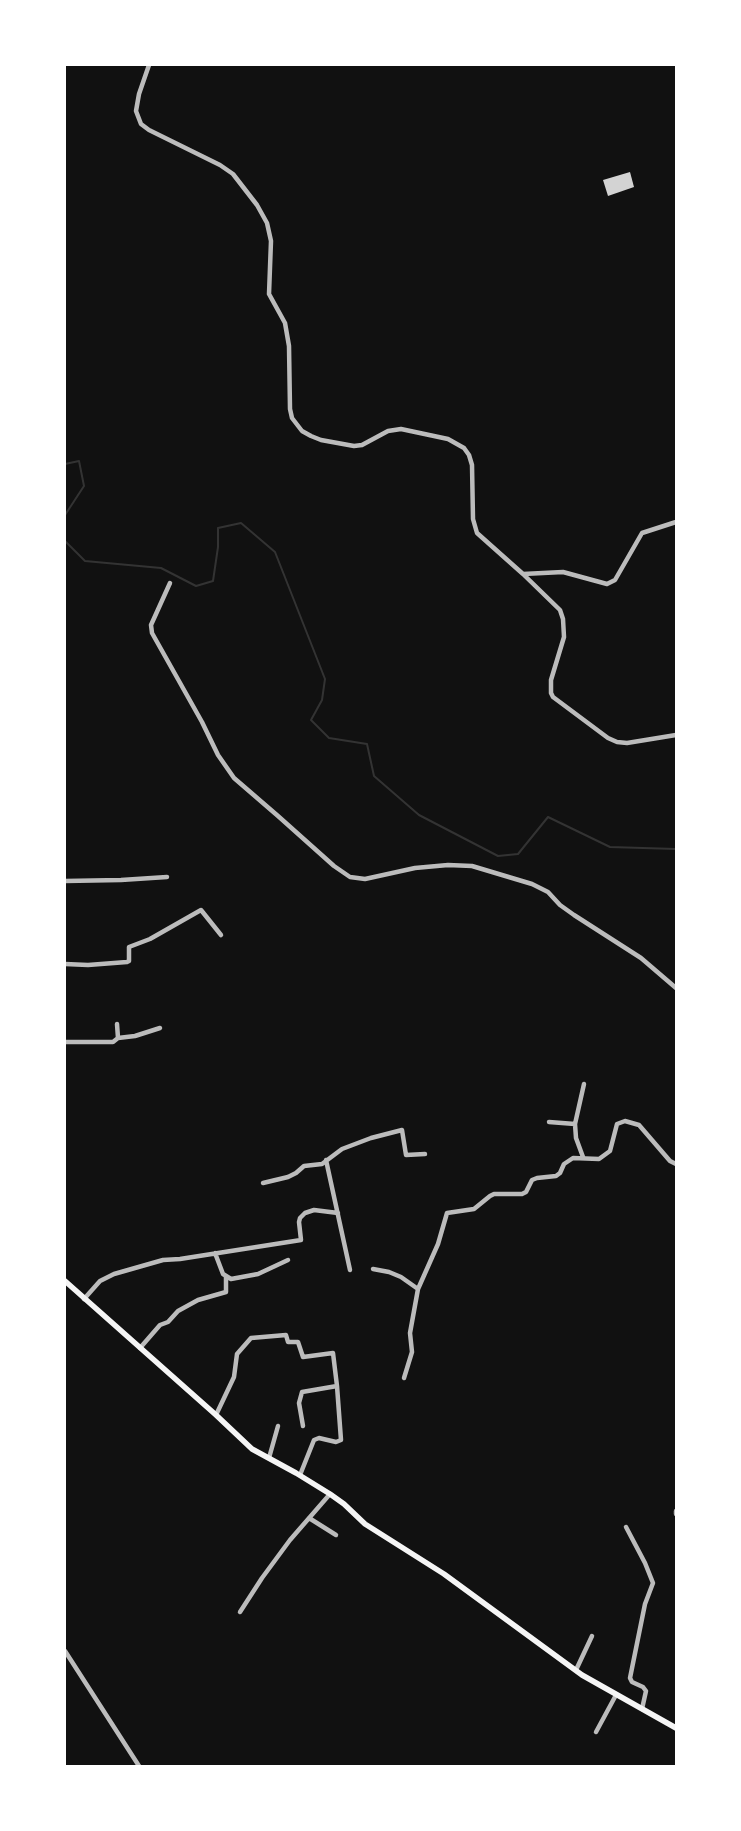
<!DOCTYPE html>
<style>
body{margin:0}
#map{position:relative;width:741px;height:1831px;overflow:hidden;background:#111;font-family:"Source Serif 4",serif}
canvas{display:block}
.frame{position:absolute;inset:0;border:66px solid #fff;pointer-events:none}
</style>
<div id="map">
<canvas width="741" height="1831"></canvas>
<div class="frame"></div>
</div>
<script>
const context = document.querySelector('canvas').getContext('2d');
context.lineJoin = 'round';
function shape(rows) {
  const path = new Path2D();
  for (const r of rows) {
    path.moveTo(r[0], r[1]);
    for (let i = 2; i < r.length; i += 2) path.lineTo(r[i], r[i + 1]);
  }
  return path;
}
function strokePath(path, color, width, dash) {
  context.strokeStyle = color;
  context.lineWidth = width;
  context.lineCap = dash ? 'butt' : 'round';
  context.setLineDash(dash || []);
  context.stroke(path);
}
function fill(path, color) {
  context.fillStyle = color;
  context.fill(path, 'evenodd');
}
const stream = shape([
 [65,464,79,461,84,486,65,515],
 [65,541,85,561,161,568,196,586,213,581,218,547,218,528,241,523,275,552,325,679,322,700,311,720,329,738,367,744,374,776,419,815,498,856,518,854,548,817,610,847,676,849]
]);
const building = shape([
 [630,172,634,187,608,196,603,180]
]);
const minor = shape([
 [149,65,139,94,136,111,141,124,149,130,220,165,233,174,257,205,267,223,271,241,269,294,285,323,289,346,290,409,292,418,302,431,311,436,321,440,354,446,362,445,388,431,401,429,448,439,464,448,469,455,472,465,473,519,477,533,523,574,560,610,563,619,564,637,551,680,551,693,553,697,608,738,617,742,627,743,676,735],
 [523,574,563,572,607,584,615,580,642,533,676,522],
 [170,583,151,625,152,633,202,722,218,755,234,778,278,816,334,866,350,877,365,879,415,868,448,865,472,866,532,884,548,892,560,905,574,915,641,958,676,988],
 [65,881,121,880,167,877],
 [65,964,88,965,127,962,129,961,129,947,150,939,201,910,221,935],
 [118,1038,135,1036,160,1028],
 [65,1042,113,1042,118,1038,117,1024],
 [549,1122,575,1124],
 [583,1157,576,1138,575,1124,584,1084],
 [326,1160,350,1270],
 [263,1183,288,1177,296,1173,304,1166,322,1164,342,1149,371,1138,402,1130,406,1155,425,1154],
 [215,1253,223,1274,231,1279,258,1274,288,1260],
 [373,1269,389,1272,401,1277,418,1289],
 [84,1299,100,1281,114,1274,163,1260,180,1259,301,1240,299,1222,300,1218,305,1213,314,1210,338,1213],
 [140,1348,160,1325,168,1322,178,1311,198,1300,226,1292,226,1277],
 [404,1378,412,1352,410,1333,418,1289,438,1244,447,1213,474,1209,490,1196,494,1194,522,1194,526,1192,532,1180,537,1178,556,1176,560,1173,564,1164,573,1158,599,1159,610,1151,617,1124,625,1121,639,1125,670,1161,676,1164],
 [216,1415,234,1377,237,1354,251,1338,286,1335,288,1342,298,1342,303,1357,333,1353,337,1386,341,1440,336,1442,319,1438,314,1440,300,1475],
 [303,1426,299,1403,302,1392,337,1386],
 [269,1458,278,1426],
 [676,1511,676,1514],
 [309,1518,336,1535],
 [626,1527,645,1563,653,1583,645,1604,630,1678,632,1682,643,1687,646,1691,642,1709],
 [240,1612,262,1578,290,1540,330,1494],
 [65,1651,139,1766],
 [576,1670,592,1636],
 [596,1732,616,1695]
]);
const secondary = shape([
 [65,1281,216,1415,252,1449,296,1473,330,1494,344,1504,365,1524,444,1574,582,1675,676,1728]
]);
strokePath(stream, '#333', 2);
fill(building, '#d3d3d3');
strokePath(minor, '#bcbcbc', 4.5);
strokePath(secondary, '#f5f5f5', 5.5);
</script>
